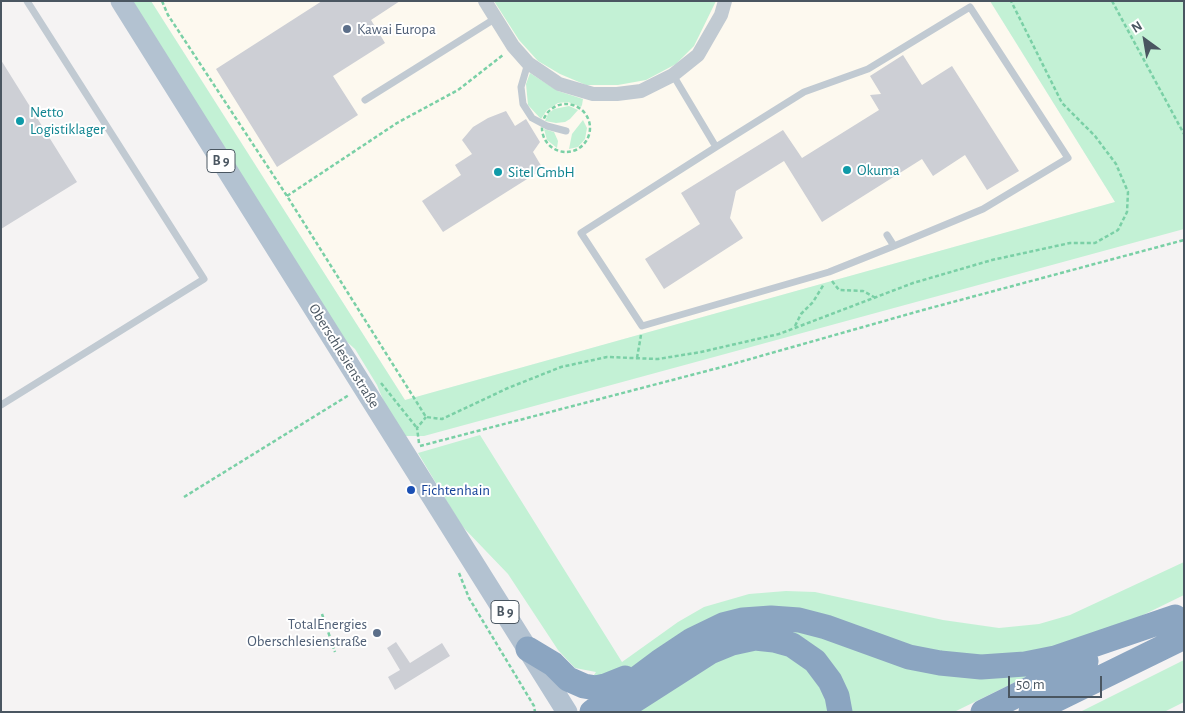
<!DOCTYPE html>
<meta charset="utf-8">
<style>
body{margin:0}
#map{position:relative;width:1185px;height:713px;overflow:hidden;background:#f5f3f3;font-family:"Alegreya Sans",sans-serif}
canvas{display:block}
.frame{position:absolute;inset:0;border:2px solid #4a5661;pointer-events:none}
.north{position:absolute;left:1120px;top:15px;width:50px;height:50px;-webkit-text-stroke:4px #fff;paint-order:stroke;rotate:328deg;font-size:14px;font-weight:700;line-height:20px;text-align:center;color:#4a5661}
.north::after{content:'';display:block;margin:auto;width:18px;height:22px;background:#4a5661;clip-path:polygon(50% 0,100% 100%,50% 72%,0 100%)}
.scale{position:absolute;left:1008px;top:676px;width:94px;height:22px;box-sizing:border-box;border:2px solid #4a5661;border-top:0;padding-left:6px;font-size:15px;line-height:18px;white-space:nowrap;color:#4a5661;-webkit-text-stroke:4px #fff;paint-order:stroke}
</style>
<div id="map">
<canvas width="1185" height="713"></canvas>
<div class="frame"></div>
<div class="north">N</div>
<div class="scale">50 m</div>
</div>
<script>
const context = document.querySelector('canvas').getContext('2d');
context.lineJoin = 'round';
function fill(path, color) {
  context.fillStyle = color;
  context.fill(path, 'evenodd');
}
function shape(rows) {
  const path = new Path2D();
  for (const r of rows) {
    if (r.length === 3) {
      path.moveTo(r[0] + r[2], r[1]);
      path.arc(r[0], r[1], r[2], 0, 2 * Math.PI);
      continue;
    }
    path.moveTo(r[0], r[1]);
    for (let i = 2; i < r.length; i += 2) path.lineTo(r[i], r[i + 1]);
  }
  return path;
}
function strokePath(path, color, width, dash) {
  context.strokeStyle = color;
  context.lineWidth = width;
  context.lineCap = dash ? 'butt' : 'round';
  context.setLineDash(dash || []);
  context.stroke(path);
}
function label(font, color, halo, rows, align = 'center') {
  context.font = font + ' "Alegreya Sans",sans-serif';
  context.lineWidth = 4;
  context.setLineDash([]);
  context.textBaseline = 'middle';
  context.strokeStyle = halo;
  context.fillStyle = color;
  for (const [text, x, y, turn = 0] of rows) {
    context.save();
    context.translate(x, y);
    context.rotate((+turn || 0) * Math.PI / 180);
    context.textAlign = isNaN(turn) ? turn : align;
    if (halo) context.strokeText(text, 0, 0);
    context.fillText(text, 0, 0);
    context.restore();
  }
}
const commercial = shape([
 [151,1,990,1,1115,202,405,400]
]);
const green = shape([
 [131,1,151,1,405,400,1115,202,990,1,1184,1,1184,229,424,436,405,436,391,419,377,385,355,349,338,334],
 [494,1,716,1,694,46,676,64,646,80,618,85,586,85,560,74,538,61,519,40],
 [530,73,558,91,583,99,582,105,581,107,568,102,558,103,547,110,541,119,528,105,526,84],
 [569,106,578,110,570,119,565,122,556,123,545,121,548,114,554,109],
 [583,120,587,128,585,139,578,147,569,149,572,134],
 [544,129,554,132,558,141,557,148,547,140],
 [480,435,622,662,678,622,704,607,749,594,786,591,815,592,943,620,999,628,1039,624,1070,615,1184,562,1184,595,1137,618,1092,636,1020,656,937,655,831,620,621,677,589,682,596,672,575,668,558,650,508,574,461,525,418,453],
 [763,626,840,637,1046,667,954,712,844,712,787,639],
 [772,647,810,668,832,712,635,712,715,658],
 [1184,660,1184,702,1164,712,1080,712]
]);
const building = shape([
 [322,1,400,1,371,20,385,43,333,76,358,115,277,167,216,69],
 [903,55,922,85,952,66,1019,171,987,190,965,155,933,176,922,159,822,222,784,161,736,191,730,218,743,238,664,289,645,259,700,224,681,193,783,130,802,158,879,110,870,95,881,94,870,76],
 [1,60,77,182,1,229],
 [506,111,515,126,526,119,540,142,533,152,543,169,443,232,422,201,461,175,455,165,472,154,462,140,473,127,488,118],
 [396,642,410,663,442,643,450,656,395,690,388,677,400,670,387,648]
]);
const path = shape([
 [162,1,168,15,287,196,426,417,442,419,508,388,561,367,607,357,658,359,701,352,779,334,913,283,992,260,1070,243,1095,243,1118,230,1127,212,1128,192,1116,164,1095,136,1062,103,1011,1],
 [1112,1,1184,134],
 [566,128,24],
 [287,196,397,123,458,90,503,55],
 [832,281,839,290,863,291,874,297],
 [795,326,801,314,813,302,824,284],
 [637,358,641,335],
 [381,383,417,428],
 [419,443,417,428,426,417],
 [420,446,722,367,923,310,1184,240],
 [184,497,349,395],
 [459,573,469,598,534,706,535,712],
 [322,614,335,652]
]);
const lane = shape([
 [528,63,521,87,523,104,532,118,547,126,566,131],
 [673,75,716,147,581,233,642,326,829,272,894,246,887,235],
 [365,100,496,18],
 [716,147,804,92,868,69,970,7,1068,158,983,209,894,246],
 [1,405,204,279,27,1]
]);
const street = shape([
 [485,1,513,46,528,63,559,84,593,94,617,94,641,91,673,75,698,55,721,15,725,1]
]);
const primary = shape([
 [121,1,567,712]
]);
const highway = shape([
 [528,649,553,664,568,679,584,686,596,688,605,686,625,678],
 [621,709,710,652,732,643,755,638,774,640,792,645,815,661,830,681,837,696,840,712],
 [592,712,659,662,692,640,723,625,743,620,771,618,799,620,826,627,909,657,940,663,981,667,1025,664,1055,658,1175,617],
 [983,712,1086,661],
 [1031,712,1184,637]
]);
const markers = [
 [347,29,5,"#5c6f8a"],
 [20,121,5,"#0f9aa8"],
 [847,170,5,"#0f9aa8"],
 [498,172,5,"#0f9aa8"],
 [411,490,5,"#1a4fb4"],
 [377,633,5,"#5c6f8a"]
];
const shields = [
 [221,161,28],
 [505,612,28]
];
const shieldNames = [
 ["B 9",221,161],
 ["B 9",505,612]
];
const serviceNames = [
 ["Kawai Europa",357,29],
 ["TotalEnergies",367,624,"right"],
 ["Oberschlesienstraße",367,641,"right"]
];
const cultureNames = [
 ["Netto",30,112],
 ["Logistiklager",30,129],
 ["Okuma",857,170],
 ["Sitel GmbH",508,172]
];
const streetNames = [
 ["Oberschlesienstraße",344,356,58]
];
const transitNames = [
 ["Fichtenhain",421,490]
];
fill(commercial, '#fdf9ef');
fill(green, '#c3f1d5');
fill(building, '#cdcfd5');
strokePath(path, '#7ad0a6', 2.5, [4, 2.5]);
strokePath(lane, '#c1cad2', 7);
strokePath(street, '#c1cad2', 14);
strokePath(primary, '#b3c2d1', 21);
strokePath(highway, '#8ba5c1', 25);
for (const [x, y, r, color] of markers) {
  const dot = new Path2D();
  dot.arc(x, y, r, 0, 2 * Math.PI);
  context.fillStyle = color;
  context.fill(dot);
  strokePath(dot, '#fff', 2);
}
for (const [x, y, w] of shields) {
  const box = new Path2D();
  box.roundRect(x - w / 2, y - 11.5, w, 23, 4);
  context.fillStyle = '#fff';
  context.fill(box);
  strokePath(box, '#4a5661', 1);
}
label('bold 14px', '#4a5661', null, shieldNames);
label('15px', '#4e5e75', '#fff', serviceNames, 'left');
label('15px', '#0d838f', '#fff', cultureNames, 'left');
label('15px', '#4a5661', '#fff', streetNames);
label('15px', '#164399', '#fff', transitNames, 'left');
</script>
